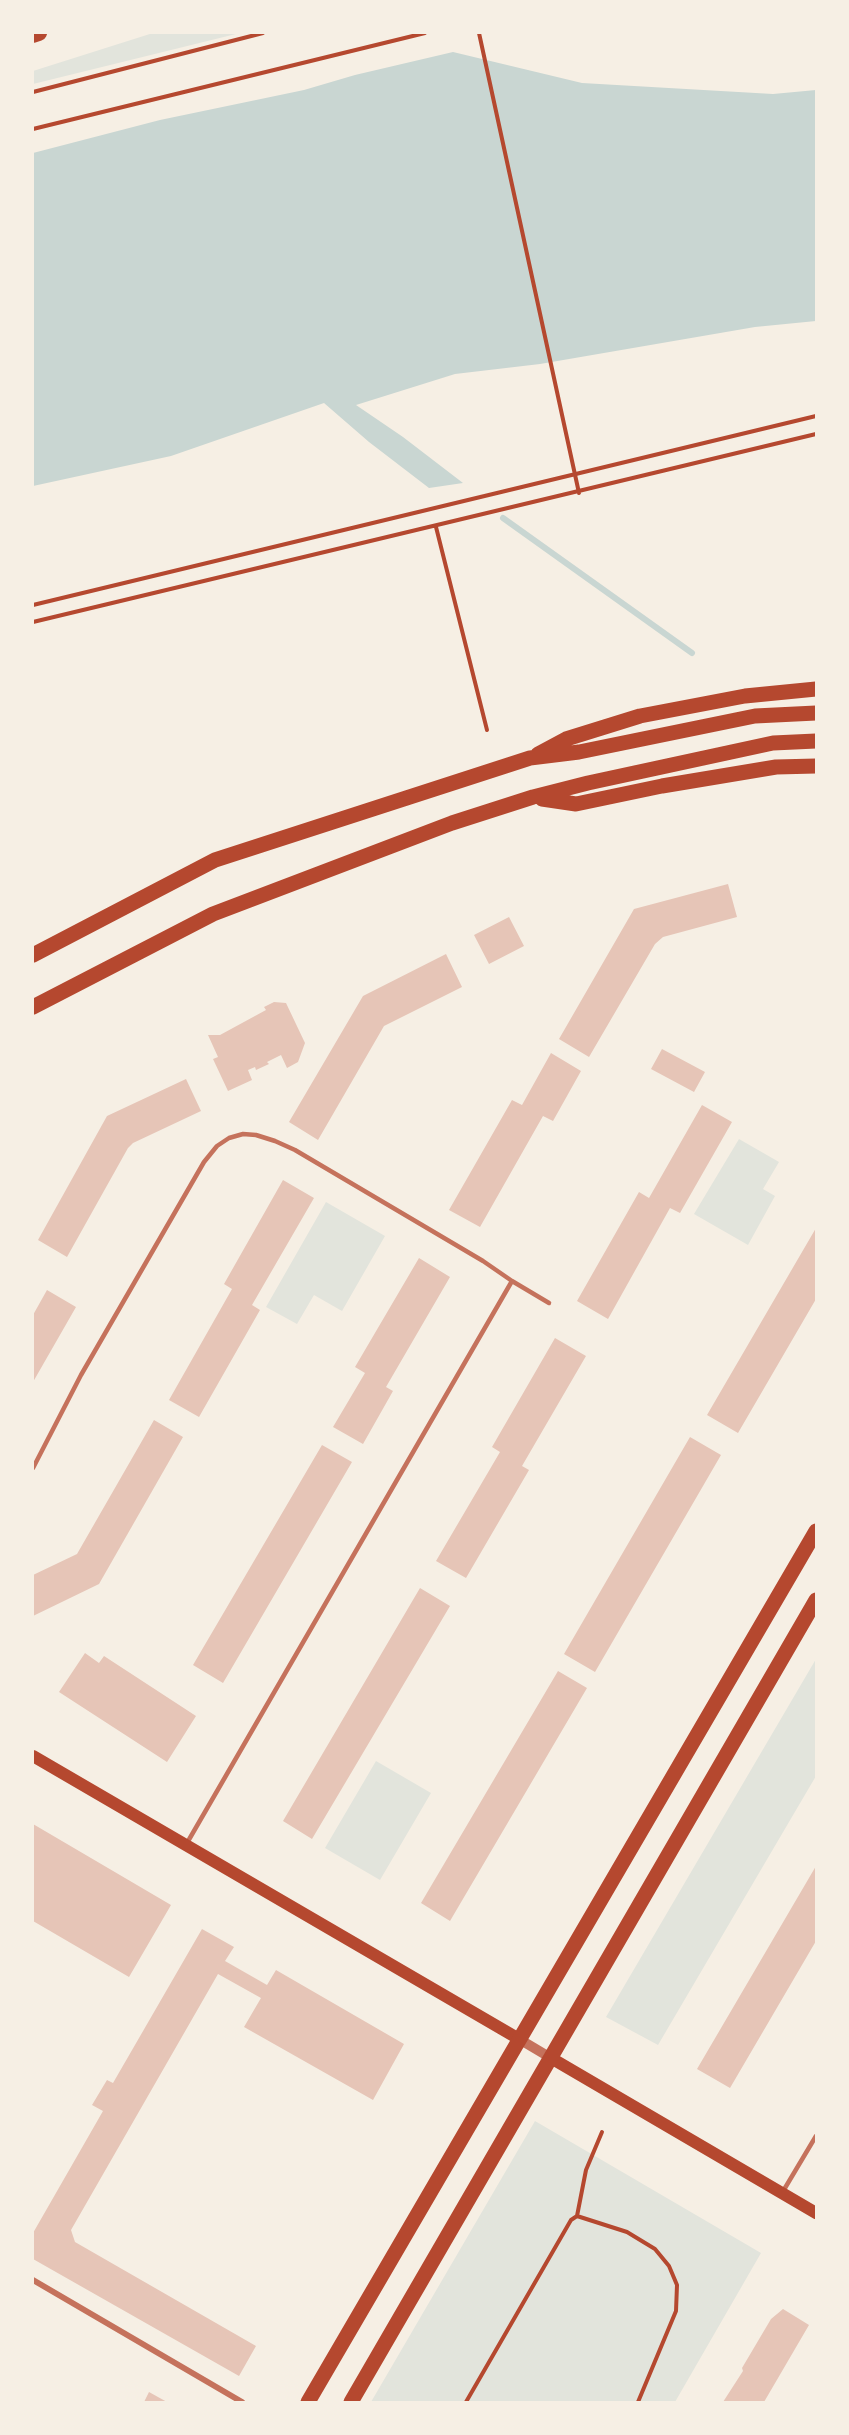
<!DOCTYPE html>
<style>
body{margin:0}
#map{position:relative;width:849px;height:2435px;overflow:hidden;background:#f6efe4;font-family:"Exo 2",sans-serif}
canvas{display:block}
.frame{position:absolute;inset:0;border:34px solid #f6efe4;pointer-events:none}
</style>
<div id="map">
<canvas width="849" height="2435"></canvas>
<div class="frame"></div>
</div>
<script>
const context = document.querySelector('canvas').getContext('2d');
context.lineJoin = 'round';
function fill(path, color) {
  context.fillStyle = color;
  context.fill(path, 'evenodd');
}
function shape(rows) {
  const path = new Path2D();
  for (const r of rows) {
    path.moveTo(r[0], r[1]);
    for (let i = 2; i < r.length; i += 2) path.lineTo(r[i], r[i + 1]);
  }
  return path;
}
function strokePath(path, color, width, dash) {
  context.strokeStyle = color;
  context.lineWidth = width;
  context.lineCap = dash ? 'butt' : 'round';
  context.setLineDash(dash || []);
  context.stroke(path);
}
const green = shape([
 [153,33,240,33,33,84,33,71],
 [739,1139,779,1162,763,1189,775,1196,748,1245,694,1214],
 [326,1202,385,1236,342,1311,314,1295,297,1324,266,1307],
 [816,1659,816,1776,658,2045,606,2017],
 [376,1761,431,1793,380,1880,325,1848],
 [535,2121,761,2253,675,2402,371,2402]
]);
const water = shape([
 [453,52,582,83,773,94,816,90,816,321,755,327,540,364,455,374,356,405,403,437,463,483,429,488,369,442,324,403,171,456,33,486,33,153,160,120,304,90,355,75]
]);
const stream = shape([
 [503,518,692,653]
]);
const building = shape([
 [728,884,737,917,663,937,655,944,589,1057,559,1039,634,909],
 [509,917,524,946,489,964,474,935],
 [446,954,462,987,384,1026,318,1140,289,1122,363,996],
 [274,1002,286,1003,305,1043,298,1062,287,1068,281,1055,267,1062,269,1064,256,1070,255,1067,248,1070,252,1080,228,1091,213,1059,218,1057,208,1035,220,1035,266,1010,264,1007],
 [662,1049,705,1072,694,1092,651,1069],
 [551,1053,581,1071,553,1121,543,1116,480,1227,449,1210,512,1100,522,1105],
 [186,1079,201,1111,133,1143,128,1148,67,1257,38,1240,107,1116],
 [702,1105,732,1122,680,1213,670,1208,608,1319,577,1301,639,1192,649,1198],
 [283,1180,314,1198,252,1305,260,1310,199,1417,169,1400,232,1289,224,1284],
 [816,1228,816,1299,738,1433,707,1415],
 [419,1258,450,1277,386,1387,393,1391,363,1444,333,1427,365,1373,355,1367],
 [47,1290,76,1307,33,1382,33,1315],
 [555,1338,586,1356,522,1466,529,1470,466,1578,436,1561,500,1452,492,1447],
 [154,1420,183,1437,99,1584,33,1616,33,1575,77,1554],
 [690,1437,721,1455,595,1672,564,1654],
 [322,1445,352,1462,223,1683,193,1665],
 [420,1588,450,1606,312,1839,283,1821],
 [85,1653,99,1663,104,1656,196,1716,167,1762,59,1692],
 [558,1671,587,1688,450,1921,421,1903],
 [33,1824,171,1905,129,1977,33,1921],
 [816,1866,816,1941,730,2088,697,2069],
 [202,1929,234,1947,225,1961,267,1985,276,1970,404,2044,373,2100,244,2027,261,1998,218,1974,71,2230,75,2242,256,2346,239,2376,33,2259,33,2233,103,2111,92,2105,107,2080,113,2083],
 [783,2309,809,2325,764,2402,723,2402,743,2371,742,2368,771,2319],
 [149,2392,167,2402,144,2402]
]);
const path = shape([
 [479,33,579,493],
 [33,92,263,33],
 [33,129,425,33],
 [436,527,487,730],
 [33,605,816,416],
 [33,622,816,434],
 [577,2216,586,2170,602,2132],
 [466,2402,571,2220,577,2216,627,2232,655,2249,669,2266,677,2285,676,2311,638,2402]
]);
const service = shape([
 [33,1468,81,1375,204,1162,217,1146,229,1138,243,1134,256,1135,275,1141,295,1150,483,1261,512,1281],
 [187,1843,512,1281,549,1303],
 [782,2193,816,2136]
]);
const minor = shape([
 [33,2280,242,2402]
]);
const tertiary = shape([
 [519,2039,551,2058]
]);
const secondary = shape([
 [33,1756,519,2039],
 [551,2058,816,2213]
]);
const primary = shape([
 [538,754,566,739,640,716,745,696,816,689],
 [542,799,576,804,662,786,776,767,816,766],
 [33,955,215,860,530,758,579,752,755,716,816,713],
 [33,1007,213,914,452,823,533,797,588,783,773,743,816,741],
 [308,2402,816,1531],
 [351,2402,816,1600]
]);
const trunk = shape([
 [33,35,39,33]
]);
fill(green, '#e2e4dc');
fill(water, '#c9d6d2');
strokePath(stream, '#c9d6d2', 6);
fill(building, '#e6c5b7');
strokePath(path, '#b5482f', 4);
strokePath(service, '#c5725c', 4.5);
strokePath(minor, '#c5725c', 6);
strokePath(tertiary, '#c5725c', 10);
strokePath(secondary, '#b5482f', 12);
strokePath(primary, '#b5482f', 15);
strokePath(trunk, '#b5482f', 16);
</script>
